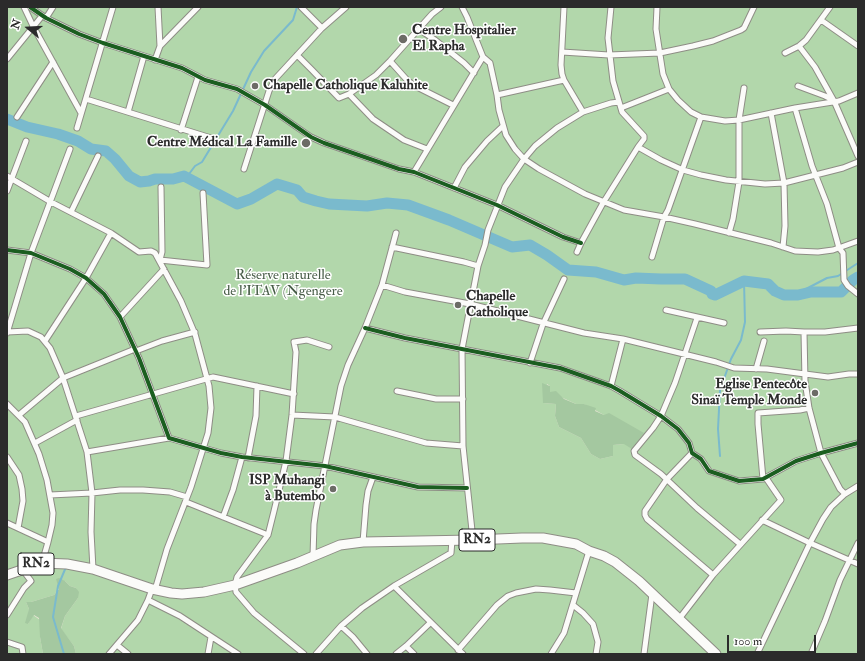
<!DOCTYPE html>
<meta charset="utf-8">
<style>
body{margin:0}
#map{position:relative;width:865px;height:661px;overflow:hidden;background:#e6e3d4;font-family:"IM FELL Double Pica",serif}
canvas{display:block}
.frame{position:absolute;inset:0;border:8px solid #2b2b2b;pointer-events:none}
.north{position:absolute;left:8px;top:8px;width:40px;height:40px;-webkit-text-stroke:3px #fff;paint-order:stroke;rotate:288deg;font-size:11px;font-weight:700;line-height:16px;text-align:center;color:#2b2b2b}
.north::after{content:'';display:block;margin:auto;width:14px;height:18px;background:#2b2b2b;clip-path:polygon(50% 0,100% 100%,50% 72%,0 100%)}
.scale{position:absolute;left:727px;top:635px;width:89px;height:18px;box-sizing:border-box;border:2px solid #2b2b2b;border-top:0;padding-left:5px;font-size:12px;line-height:14px;white-space:nowrap;color:#2b2b2b;-webkit-text-stroke:3px #fff;paint-order:stroke}
</style>
<div id="map">
<canvas width="865" height="661"></canvas>
<div class="frame"></div>
<div class="north">N</div>
<div class="scale">100 m</div>
</div>
<script>
const context = document.querySelector('canvas').getContext('2d');
context.lineJoin = 'round';
function fill(path, color) {
  context.fillStyle = color;
  context.fill(path, 'evenodd');
}
function shape(rows) {
  const path = new Path2D();
  for (const r of rows) {
    path.moveTo(r[0], r[1]);
    for (let i = 2; i < r.length; i += 2) path.lineTo(r[i], r[i + 1]);
  }
  return path;
}
function strokePath(path, color, width, dash) {
  context.strokeStyle = color;
  context.lineWidth = width;
  context.lineCap = dash ? 'butt' : 'round';
  context.setLineDash(dash || []);
  context.stroke(path);
}
function label(font, color, halo, rows, align = 'center') {
  context.font = font + ' "IM FELL Double Pica",serif';
  context.lineWidth = 3;
  context.setLineDash([]);
  context.textBaseline = 'middle';
  context.strokeStyle = halo;
  context.fillStyle = color;
  for (const [text, x, y, turn = 0] of rows) {
    context.save();
    context.translate(x, y);
    context.rotate((+turn || 0) * Math.PI / 180);
    context.textAlign = isNaN(turn) ? turn : align;
    if (halo) context.strokeText(text, 0, 0);
    context.fillText(text, 0, 0);
    context.restore();
  }
}
const green = shape([
 [7,7,858,7,858,654,76,654,74,646,61,629,65,616,78,598,76,588,70,586,65,581,54,595,31,602,26,602,29,609,28,624,33,615,40,620,40,637,43,654,7,654],
 [547,384,550,386,550,392,576,404,584,404,604,415,624,444,613,445,613,456,600,459,591,454,581,438,559,427,555,416,556,404,543,403]
]);
const forest = shape([
 [542,383,550,386,550,392,556,391,564,399,576,404,584,404,596,408,595,411,604,415,609,413,644,433,632,449,624,444,613,445,613,456,600,459,591,454,581,438,559,427,555,416,556,404,543,403],
 [59,578,65,581,70,586,76,588,79,592,78,598,65,616,61,628,74,646,76,654,43,654,40,637,39,618,34,615,28,624,25,623,29,609,26,602,31,602,54,595,59,589,56,579]
]);
const stream = shape([
 [184,176,189,174,195,166,202,162,233,111,251,72,264,51,293,20,297,7],
 [792,295,796,292,804,290,827,278,838,276,858,263],
 [720,456,718,429,720,390,731,359,741,340,745,322,744,281],
 [64,654,53,617,58,586,66,567]
]);
const river = shape([
 [7,119,27,127,58,134,78,141,91,149,106,151,115,159,129,176,140,182,149,181,155,179,173,179,184,176,237,204,251,199,277,184,297,190,303,197,316,201,329,204,367,206,387,203,408,205,449,220,512,247,530,245,547,255,568,270,596,272,624,280,636,278,661,279,685,279,711,291,712,294,715,295,744,281,768,284,775,291,784,295,798,295,811,292,841,292,853,280,858,277]
]);
const street = shape([
 [24,7,33,26,81,113],
 [30,7,46,18,79,34,103,43,182,68,205,80,237,89,265,105,311,137,324,143,399,169,414,172,497,205,563,237,581,243],
 [158,7,160,46],
 [301,7,322,28],
 [462,7,467,17,483,57,490,63,497,95,499,110,506,135,515,149,524,159,539,169,585,194,624,210,664,217,695,224,771,243,795,251,818,252,833,250,858,241],
 [564,7,561,65,562,74,564,80,583,112],
 [611,7,608,38,613,81,622,112,644,136,644,139,638,147],
 [657,7,656,29,663,74,669,89,678,100,691,112,701,117,725,121,739,120,795,108,839,101,858,93],
 [46,18,53,7],
 [821,20,858,46],
 [419,29,435,40,464,63,474,73],
 [799,46,815,67,834,101,858,156],
 [562,52,609,55,660,53,693,46,713,41,741,30,744,28,754,7],
 [785,53,799,46,806,40,830,7],
 [297,55,312,70,339,98,349,94,376,75,390,61,432,14,441,7],
 [7,59,42,16],
 [155,60,160,46,198,7],
 [390,61,408,81,419,88,453,105],
 [798,86,825,96,833,100],
 [349,94,373,119,404,140,427,149],
 [497,95,564,80],
 [86,99,211,138],
 [621,108,669,89],
 [795,108,812,166,827,204,839,248,843,253,844,280,848,286,858,294],
 [128,112,144,56],
 [771,113,784,183,785,226,783,247],
 [17,117,53,62],
 [77,128,113,7],
 [181,130,198,77],
 [244,169,269,91,275,79,322,28,346,7],
 [414,172,483,57],
 [7,176,51,202,111,233,139,252,151,251,155,253,181,301,195,334,209,386,211,408,208,433,191,487,167,549,155,590],
 [454,188,465,167,487,141,503,126],
 [7,191,26,141],
 [71,212,98,156],
 [729,233,733,219,739,182,739,120,744,88],
 [392,247,464,262,478,266],
 [7,250,31,253,70,269,86,278,104,294,120,317,139,358,169,438,221,453,242,457,325,466,418,487,467,488],
 [577,252,581,243,603,203,638,147,661,160,683,170,701,175,726,180,765,184,784,183,843,168,858,162],
 [652,257,664,217,668,210,701,117],
 [160,260,207,265,203,193],
 [160,260,162,252,161,187],
 [382,285,405,292,470,304,584,333,623,339,716,362,734,368,767,369,828,377,849,374,858,374],
 [666,310,724,323],
 [120,317,164,269],
 [697,318,675,383,661,416,653,428,634,451,635,455,661,474,697,508,740,544],
 [365,328,405,338,560,368,611,386,620,391,661,416,678,429,689,443,692,453,701,459,709,471,739,481,763,479,796,461,821,453,858,443],
 [7,332,28,331,41,337,50,348,63,378,87,452,92,493,91,532,93,569],
 [760,332,786,331,804,332],
 [7,333,31,253,70,149],
 [45,341,86,278,111,233],
 [136,351,162,341,195,332],
 [530,363,543,324,564,279],
 [756,369,764,341],
 [611,386,623,339],
 [397,391,436,399,463,399],
 [7,404,25,422,39,454,47,480,53,513,52,525,48,542],
 [19,415,63,378,135,349],
 [292,415,335,417,426,443,463,446],
 [76,416,213,377,294,394],
 [35,443,77,420],
 [87,452,169,438],
 [692,453,667,479,645,511,645,515,647,519,713,575],
 [7,457,19,475,22,489,23,501,18,528],
 [248,458,256,416,257,386],
 [763,479,758,424,758,413,800,410,809,408],
 [845,494,840,489,821,453,809,408,805,381,804,332,825,332,858,328],
 [50,495,92,493,120,490,143,490,170,492,187,497],
 [186,502,268,535],
 [223,517,233,490,242,457],
 [762,520,810,543,858,564],
 [7,523,48,542,42,563],
 [473,540,463,446,462,349,478,266,485,245,488,230,505,187,524,159,535,146,557,128,583,112,611,103,619,102],
 [363,542,366,505,368,491,373,477],
 [313,556,314,524,316,510,341,386,348,365,365,328,382,285,396,233],
 [394,586,463,654],
 [152,589,148,600,180,616,238,654],
 [573,605,583,613,593,624,598,642,596,654],
 [7,615,24,588,31,581,22,569],
 [679,619,713,575,781,500,766,478],
 [341,626,353,637,367,654],
 [7,642,22,647,23,654],
 [117,645,128,654],
 [406,646,414,654],
 [458,650,497,605,508,596,516,593,536,589,550,590,576,593],
 [109,654,138,620,148,600],
 [208,654,211,637],
 [304,654,254,613,236,592,235,585,237,577,268,535,274,511,286,461,292,415,296,352,294,342,307,340,329,347],
 [316,654,341,626,362,608,394,586,451,553,452,540],
 [396,654,406,646,430,623],
 [551,654,564,633,589,551],
 [644,654,652,594],
 [757,654,810,543,823,519,831,507,845,494,858,486],
 [811,654,825,621,840,580,858,543]
]);
const highway = shape([
 [7,575,42,563,67,564,93,569,152,589,171,593,182,594,204,592,235,585,297,563,340,545,363,542,473,540,522,538,543,538,576,544,589,551,604,556,615,562,639,581,716,654]
]);
const cycleway = shape([
 [30,7,46,18,79,34,103,43,182,68,205,80,237,89,265,105,311,137,324,143,399,169,414,172,497,205,563,237,581,243],
 [7,250,31,253,70,269,86,278,104,294,120,317,139,358,169,438,221,453,242,457,325,466,418,487,467,488],
 [365,328,405,338,560,368,611,386,620,391,661,416,678,429,689,443,692,453,701,459,709,471,739,481,763,479,796,461,821,453,858,443]
]);
const markers = [
 [403,39,5,"#6c6b66"],
 [255,86,4,"#6c6b66"],
 [306,143,5,"#6c6b66"],
 [458,305,4,"#6c6b66"],
 [815,393,4,"#6c6b66"],
 [333,489,4,"#6c6b66"]
];
const shields = [
 [477,540,36],
 [36,564,36]
];
const shieldNames = [
 ["RN2",477,540],
 ["RN2",36,564]
];
const poiNames = [
 ["Centre Hospitalier",412,31],
 ["El Rapha",412,47],
 ["Chapelle Catholique Kaluhite",263,86],
 ["Centre Médical La Famille",297,143,"right"],
 ["Chapelle",466,297],
 ["Catholique",466,313],
 ["Eglise Pentecôte",807,385,"right"],
 ["Sinaï Temple Monde",807,401,"right"],
 ["ISP Muhangi",325,481,"right"],
 ["à Butembo",325,497,"right"]
];
const parkNames = [
 ["Réserve naturelle",283,276],
 ["de l'ITAV (Ngengere",283,292]
];
fill(green, '#b2d7ab');
fill(forest, '#a4c8a0');
strokePath(stream, '#7abacd', 2);
strokePath(river, '#7abacd', 11);
strokePath(street, '#8e8d85', 7);
strokePath(highway, '#8e8d85', 11);
strokePath(street, '#fbfbf9', 5);
strokePath(highway, '#fbfbf9', 9);
strokePath(cycleway, '#1b5e20', 4);
for (const [x, y, r, color] of markers) {
  const dot = new Path2D();
  dot.arc(x, y, r, 0, 2 * Math.PI);
  context.fillStyle = color;
  context.fill(dot);
  strokePath(dot, '#fff', 1.5);
}
for (const [x, y, w] of shields) {
  const box = new Path2D();
  box.roundRect(x - w / 2, y - 11, w, 22, 3);
  context.fillStyle = '#fff';
  context.fill(box);
  strokePath(box, '#2b2b2b', 1);
}
label('bold 13px', '#2b2b2b', null, shieldNames);
label('bold 14px', '#2b2b2b', '#fff', poiNames, 'left');
label('14px', '#475c47', '#fff', parkNames);
</script>
